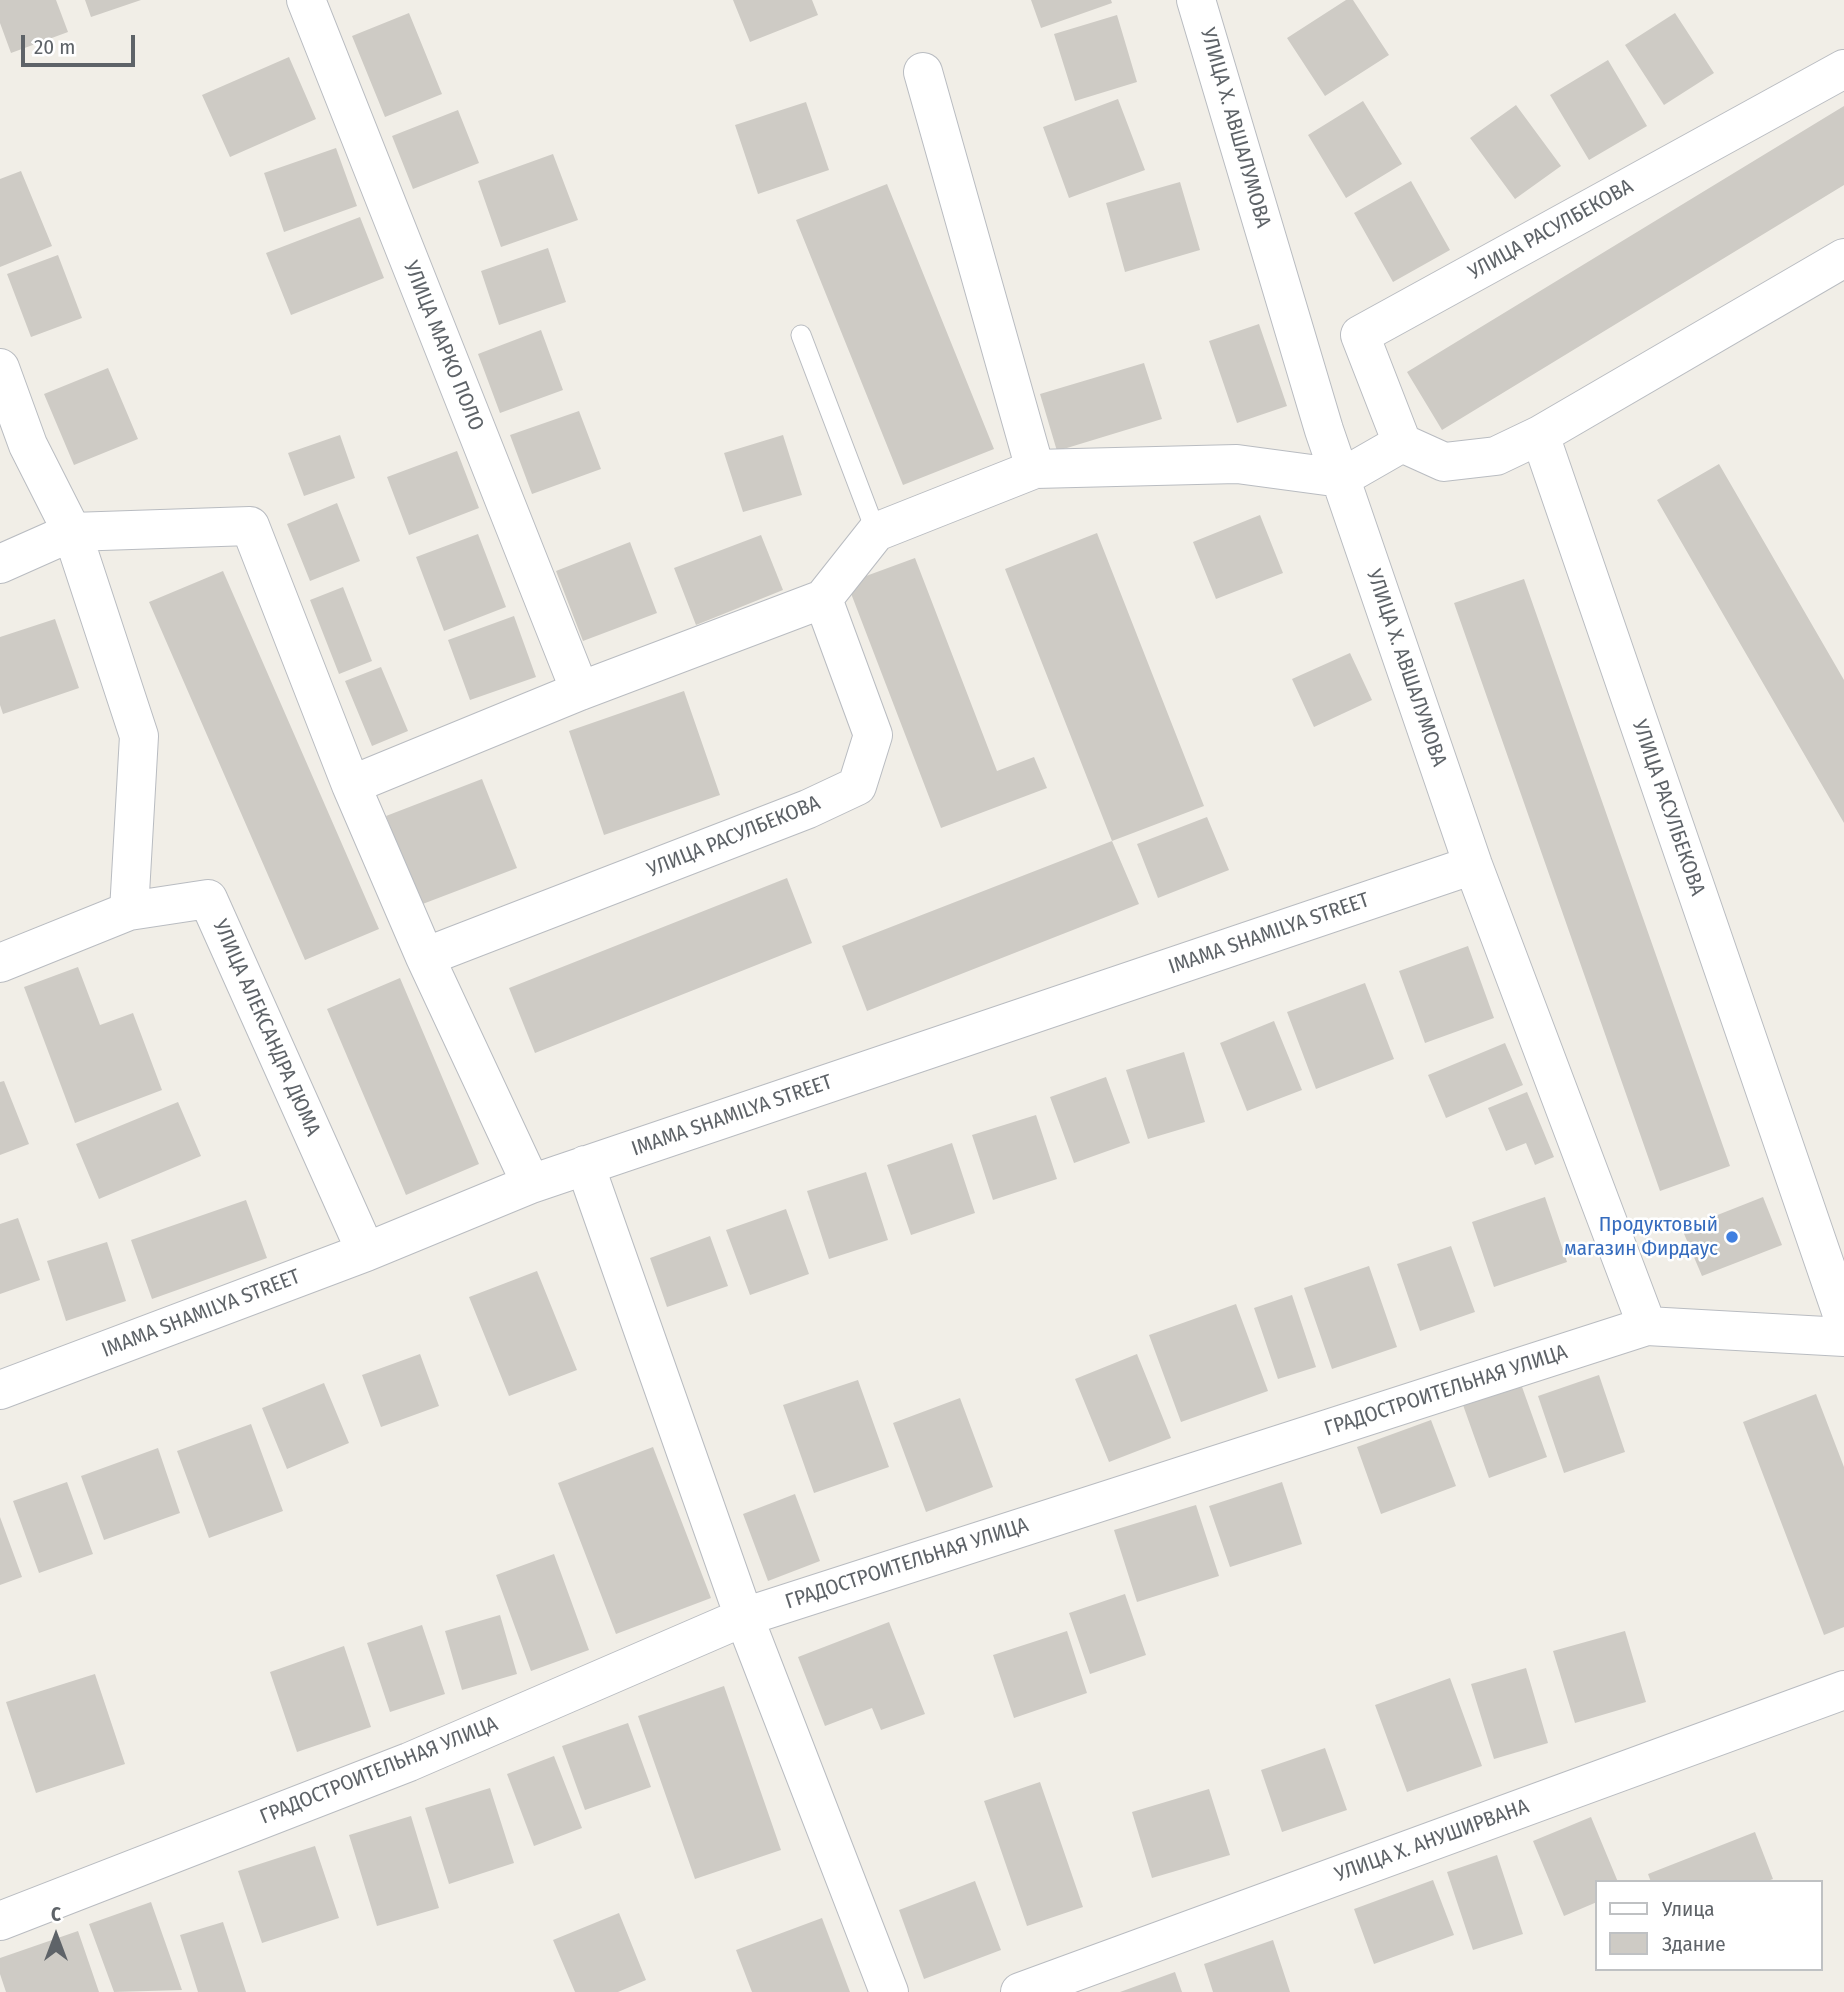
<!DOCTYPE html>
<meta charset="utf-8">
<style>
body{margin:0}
#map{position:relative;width:1844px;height:1992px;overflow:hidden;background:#f1eee7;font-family:"Fira Sans Condensed",sans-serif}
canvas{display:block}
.legend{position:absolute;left:1595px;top:1880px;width:228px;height:91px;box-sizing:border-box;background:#fff;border:2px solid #bfc1c3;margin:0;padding:9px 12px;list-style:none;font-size:21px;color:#5e6368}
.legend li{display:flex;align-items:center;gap:14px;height:35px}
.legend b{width:35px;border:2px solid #bfc1c3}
.north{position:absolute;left:21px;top:1901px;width:70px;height:70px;-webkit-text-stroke:5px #fff;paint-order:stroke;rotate:0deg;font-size:19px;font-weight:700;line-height:28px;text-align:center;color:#5e6368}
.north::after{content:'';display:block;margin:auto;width:24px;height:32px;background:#5e6368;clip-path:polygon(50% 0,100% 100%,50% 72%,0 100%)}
.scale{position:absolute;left:21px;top:35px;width:114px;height:32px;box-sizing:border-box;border:4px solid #5e6368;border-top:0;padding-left:9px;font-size:21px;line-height:24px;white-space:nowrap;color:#5e6368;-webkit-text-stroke:5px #fff;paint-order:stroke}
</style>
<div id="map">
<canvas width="1844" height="1992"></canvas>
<ul class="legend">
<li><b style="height:9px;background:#fff"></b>Улица</li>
<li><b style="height:19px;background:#cecbc5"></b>Здание</li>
</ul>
<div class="north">С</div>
<div class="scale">20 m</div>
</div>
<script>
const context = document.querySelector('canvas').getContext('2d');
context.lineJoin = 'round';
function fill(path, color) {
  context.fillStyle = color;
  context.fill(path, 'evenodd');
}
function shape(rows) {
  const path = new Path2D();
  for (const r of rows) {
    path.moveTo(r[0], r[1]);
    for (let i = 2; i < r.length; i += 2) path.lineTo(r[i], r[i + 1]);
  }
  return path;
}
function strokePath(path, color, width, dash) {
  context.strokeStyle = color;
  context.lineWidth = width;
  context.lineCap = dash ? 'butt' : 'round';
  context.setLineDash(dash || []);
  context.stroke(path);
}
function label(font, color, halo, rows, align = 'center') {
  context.font = font + ' "Fira Sans Condensed",sans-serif';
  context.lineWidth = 5;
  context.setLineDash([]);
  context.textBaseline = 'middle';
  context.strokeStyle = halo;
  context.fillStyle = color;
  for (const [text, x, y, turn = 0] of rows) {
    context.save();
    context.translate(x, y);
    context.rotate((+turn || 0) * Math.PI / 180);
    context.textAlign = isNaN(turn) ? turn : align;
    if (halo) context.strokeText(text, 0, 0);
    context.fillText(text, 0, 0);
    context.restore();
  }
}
const building = shape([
 [0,0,56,0,68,32,11,53,0,23],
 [85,0,141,0,91,17],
 [733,0,812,0,818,15,750,42],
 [1031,0,1111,0,1112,3,1041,28],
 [1346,0,1353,0,1389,55,1325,96,1287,38],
 [409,13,442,94,385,117,352,36],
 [1675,13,1714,73,1664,105,1625,45],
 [1117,15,1137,82,1075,101,1054,34],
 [289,57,316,119,230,157,202,95],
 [1608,60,1647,126,1589,160,1550,95],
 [1118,99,1145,170,1069,198,1043,127],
 [1363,101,1402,164,1346,198,1308,135],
 [806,102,829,170,758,194,735,125],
 [1516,105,1561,166,1515,199,1470,138],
 [1844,106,1844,185,1442,430,1407,372],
 [458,110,479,163,413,189,392,136],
 [336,148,357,206,284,232,264,173],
 [553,154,578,220,501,247,478,181],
 [21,171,52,246,0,267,0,179],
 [1411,181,1450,250,1393,282,1354,213],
 [1180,182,1200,250,1125,272,1106,203],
 [887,184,994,449,903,485,796,220],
 [360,217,384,278,291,315,266,253],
 [548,248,566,302,499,325,481,271],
 [58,255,82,318,31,337,7,274],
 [1259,324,1287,406,1237,423,1209,341],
 [541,330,563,390,500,413,478,354],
 [1144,363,1162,419,1057,451,1040,394],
 [108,368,138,439,74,465,44,394],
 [579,411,601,469,532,494,510,435],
 [340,435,355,478,304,496,288,453],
 [783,435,802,495,743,512,724,453],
 [457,451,479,508,409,535,387,477],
 [1719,464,1844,680,1844,823,1657,500],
 [337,503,360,561,310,581,287,524],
 [1260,515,1283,573,1216,599,1193,542],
 [1097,533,1204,806,1112,841,1005,569],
 [478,534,506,607,444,631,416,557],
 [761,535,783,590,696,625,674,568],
 [630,542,657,613,583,641,556,571],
 [915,558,997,771,1034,757,1047,788,941,828,847,583],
 [223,571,379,929,305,960,149,602],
 [1524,579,1730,1166,1660,1191,1454,603],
 [343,587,372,661,339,674,310,600],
 [514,616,536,677,470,700,448,640],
 [55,619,79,688,3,714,0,705,0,637],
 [1350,653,1372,700,1314,727,1292,679],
 [381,667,408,731,372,746,345,681],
 [684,691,720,795,604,835,569,731],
 [482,779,517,868,420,905,386,816],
 [1207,817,1229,870,1158,898,1137,844],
 [1112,841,1139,904,867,1011,842,946],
 [787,878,812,943,535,1053,509,988],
 [1468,946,1494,1018,1425,1043,1399,971],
 [78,967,100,1025,133,1013,162,1090,75,1123,24,987],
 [400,978,479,1164,406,1195,327,1009],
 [1365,983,1394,1059,1316,1089,1287,1012],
 [1274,1021,1302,1090,1247,1111,1220,1043],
 [1505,1043,1523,1085,1446,1118,1428,1075],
 [1184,1052,1205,1122,1148,1139,1126,1070],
 [1106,1077,1130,1143,1074,1163,1050,1097],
 [4,1081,29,1144,0,1155,0,1082],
 [1527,1092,1554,1157,1535,1165,1526,1143,1506,1151,1488,1108],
 [178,1102,201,1156,99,1199,76,1144],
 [1036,1115,1057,1179,993,1200,972,1135],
 [952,1143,975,1213,911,1235,887,1165],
 [866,1172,888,1240,829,1259,807,1191],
 [1545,1197,1567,1262,1494,1287,1472,1222],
 [1763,1197,1782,1245,1702,1276,1682,1229],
 [246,1200,267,1258,152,1299,131,1240],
 [786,1209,809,1274,750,1295,726,1230],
 [18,1218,40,1280,0,1294,0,1224],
 [710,1236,728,1286,667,1307,650,1258],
 [107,1242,126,1301,66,1321,47,1261],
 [1451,1246,1475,1312,1420,1331,1397,1264],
 [1369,1266,1397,1347,1332,1369,1304,1288],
 [537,1271,577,1370,509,1396,469,1297],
 [1292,1295,1316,1367,1278,1379,1254,1308],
 [1236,1304,1268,1391,1181,1422,1149,1335],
 [420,1354,439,1406,381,1427,362,1375],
 [1137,1354,1171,1438,1109,1462,1075,1379],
 [1599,1375,1625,1452,1564,1473,1538,1396],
 [858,1380,889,1467,814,1493,783,1405],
 [324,1383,349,1443,287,1469,262,1408],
 [1521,1384,1547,1457,1489,1478,1463,1405],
 [1816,1394,1844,1467,1844,1627,1824,1635,1743,1422],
 [960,1398,993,1487,926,1512,893,1423],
 [1431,1420,1456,1486,1381,1514,1357,1447],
 [251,1424,283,1511,209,1538,177,1451],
 [653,1447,711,1598,616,1634,558,1483],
 [158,1448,180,1513,104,1540,81,1476],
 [67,1482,93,1554,39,1573,13,1501],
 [1282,1482,1302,1544,1230,1567,1209,1506],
 [795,1494,820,1561,768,1581,743,1514],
 [1196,1505,1219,1576,1137,1602,1114,1530],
 [0,1517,22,1577,0,1585],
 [554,1554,589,1650,531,1671,496,1575],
 [1125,1594,1146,1655,1090,1674,1069,1613],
 [500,1615,517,1674,462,1690,445,1631],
 [889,1622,925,1714,881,1730,872,1708,825,1726,798,1657],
 [422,1625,445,1694,390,1712,367,1643],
 [1067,1631,1087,1693,1014,1718,993,1655],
 [1625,1631,1646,1702,1575,1723,1553,1651],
 [344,1646,371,1727,297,1752,270,1672],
 [1526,1668,1548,1743,1494,1759,1471,1684],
 [95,1674,125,1764,36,1793,6,1702],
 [1450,1678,1482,1766,1407,1792,1375,1705],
 [724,1686,781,1850,695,1879,638,1716],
 [628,1723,651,1787,585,1810,562,1746],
 [1325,1748,1347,1810,1282,1832,1261,1770],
 [554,1756,582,1828,534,1846,507,1774],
 [1040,1782,1083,1907,1027,1926,984,1801],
 [490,1788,514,1863,449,1884,425,1808],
 [1209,1789,1230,1855,1152,1878,1132,1812],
 [411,1816,439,1908,377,1926,349,1835],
 [1591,1817,1618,1882,1597,1882,1597,1902,1564,1916,1533,1841],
 [1755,1832,1773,1879,1765,1882,1651,1882,1648,1874],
 [315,1846,339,1918,262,1943,238,1871],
 [1497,1855,1523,1934,1473,1950,1447,1872],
 [1433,1880,1454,1935,1374,1964,1354,1909],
 [975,1881,1001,1950,924,1979,899,1910],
 [151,1902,182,1990,114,1992,89,1924],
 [619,1913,646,1980,618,1992,575,1992,553,1940],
 [822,1918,850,1992,752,1992,736,1950],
 [223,1922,246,1992,198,1992,180,1935],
 [78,1931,99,1992,6,1992,0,1974,0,1958],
 [1273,1940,1290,1992,1213,1992,1204,1964],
 [1175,1972,1182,1992,1120,1992]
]);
const service = shape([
 [801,335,876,532]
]);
const minor = shape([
 [306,0,580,691],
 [1196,0,1324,430,1473,865,1647,1326],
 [1844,69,1360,335,1402,443,1444,462,1496,456,1540,435,1844,1320],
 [923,72,1035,469],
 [0,368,28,445,72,532,139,736,129,911,208,899,366,1252],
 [1540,435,1844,258],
 [0,564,72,532,250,526,351,785,425,957,531,1184],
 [351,785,580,691,823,599],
 [425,957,808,809,857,786,873,735,823,599,876,532,1035,469,1237,464,1341,478,1402,443],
 [0,963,129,911],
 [585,1165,744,1617,889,1992],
 [0,1390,366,1252,531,1184,1473,865],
 [0,1921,409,1762,744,1617,1647,1326,1844,1337],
 [1020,1992,1844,1690]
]);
const markers = [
 [1732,1237,7,"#3f7fe0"]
];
const streetNames = [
 ["УЛИЦА Х. АВШАЛУМОВА",1235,128,74],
 ["УЛИЦА РАСУЛБЕКОВА",1551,230,-29],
 ["УЛИЦА МАРКО ПОЛО",443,346,68],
 ["УЛИЦА Х. АВШАЛУМОВА",1406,668,71],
 ["УЛИЦА РАСУЛБЕКОВА",1668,808,71],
 ["УЛИЦА РАСУЛБЕКОВА",734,837,-22],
 ["IMAMA SHAMILYA STREET",1269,934,-19],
 ["УЛИЦА АЛЕКСАНДРА ДЮМА",266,1028,66],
 ["IMAMA SHAMILYA STREET",732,1116,-19],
 ["IMAMA SHAMILYA STREET",201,1314,-21],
 ["ГРАДОСТРОИТЕЛЬНАЯ УЛИЦА",1446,1391,-18],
 ["ГРАДОСТРОИТЕЛЬНАЯ УЛИЦА",907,1564,-18],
 ["ГРАДОСТРОИТЕЛЬНАЯ УЛИЦА",379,1771,-22],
 ["УЛИЦА Х. АНУШИРВАНА",1432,1841,-20]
];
const shopNames = [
 ["Продуктовый",1718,1225],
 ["магазин Фирдаус",1718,1249]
];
fill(building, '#cecbc5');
strokePath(service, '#b9bcc1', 21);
strokePath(minor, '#b9bcc1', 40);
strokePath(service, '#fff', 19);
strokePath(minor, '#fff', 38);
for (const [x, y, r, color] of markers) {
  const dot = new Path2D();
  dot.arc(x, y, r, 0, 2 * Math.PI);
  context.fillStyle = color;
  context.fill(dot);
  strokePath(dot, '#fff', 2.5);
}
label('21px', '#5e6368', '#fff', streetNames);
label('21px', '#366cbe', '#fff', shopNames, 'right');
</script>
